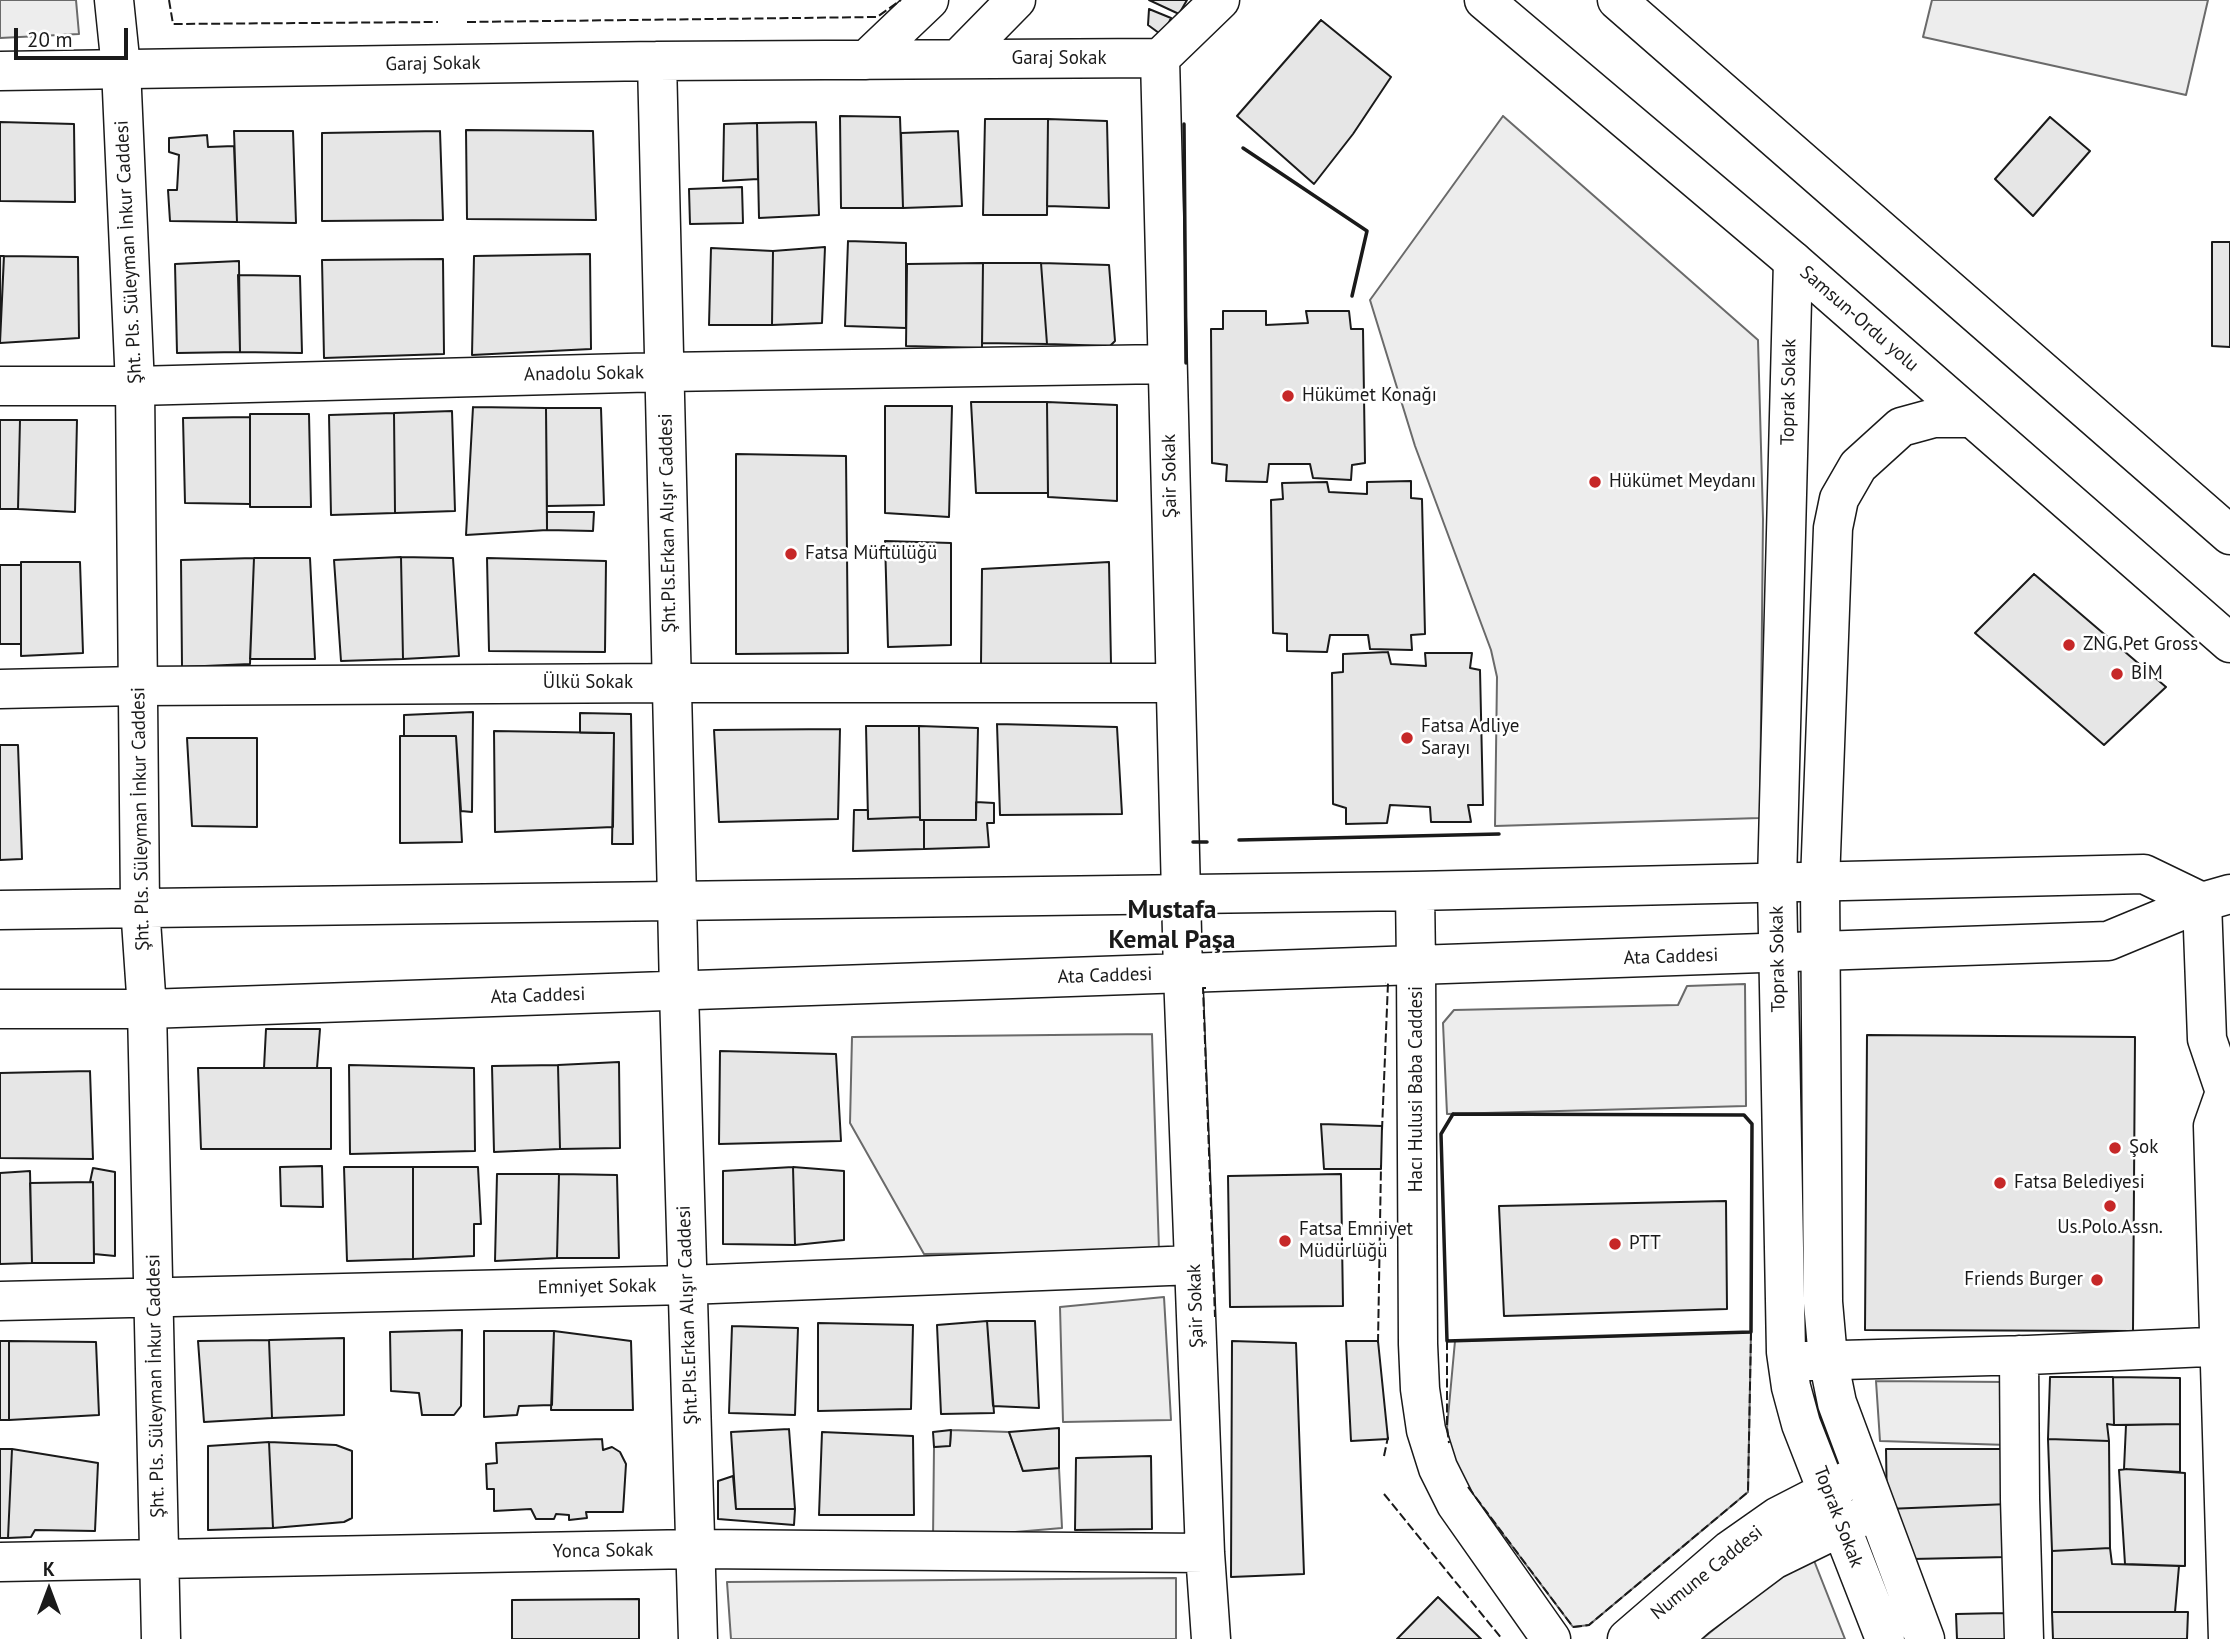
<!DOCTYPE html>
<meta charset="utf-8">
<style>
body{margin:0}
#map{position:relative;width:2230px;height:1639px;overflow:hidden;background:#fff;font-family:"PT Sans",sans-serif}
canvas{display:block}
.north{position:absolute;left:14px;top:1555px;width:70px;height:70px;-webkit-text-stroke:5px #fff;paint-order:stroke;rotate:0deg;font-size:19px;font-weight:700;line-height:28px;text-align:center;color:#1a1a1a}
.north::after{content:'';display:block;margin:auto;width:24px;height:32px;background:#1a1a1a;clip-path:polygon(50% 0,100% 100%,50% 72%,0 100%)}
.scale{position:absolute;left:14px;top:28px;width:114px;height:32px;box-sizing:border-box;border:4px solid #1a1a1a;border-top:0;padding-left:9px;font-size:21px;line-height:24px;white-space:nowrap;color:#1a1a1a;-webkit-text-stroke:5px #fff;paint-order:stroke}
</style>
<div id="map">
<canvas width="2230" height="1639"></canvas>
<div class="north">K</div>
<div class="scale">20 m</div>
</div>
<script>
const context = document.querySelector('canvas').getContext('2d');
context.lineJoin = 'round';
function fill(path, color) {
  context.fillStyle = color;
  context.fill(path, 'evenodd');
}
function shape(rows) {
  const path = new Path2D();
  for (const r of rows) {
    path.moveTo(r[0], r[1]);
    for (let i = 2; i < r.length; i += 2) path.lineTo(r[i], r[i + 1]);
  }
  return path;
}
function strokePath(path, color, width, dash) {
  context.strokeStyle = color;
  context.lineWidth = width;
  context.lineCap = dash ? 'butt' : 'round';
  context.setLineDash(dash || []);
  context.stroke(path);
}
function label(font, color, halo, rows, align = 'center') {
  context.font = font + ' "PT Sans",sans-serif';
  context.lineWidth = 5;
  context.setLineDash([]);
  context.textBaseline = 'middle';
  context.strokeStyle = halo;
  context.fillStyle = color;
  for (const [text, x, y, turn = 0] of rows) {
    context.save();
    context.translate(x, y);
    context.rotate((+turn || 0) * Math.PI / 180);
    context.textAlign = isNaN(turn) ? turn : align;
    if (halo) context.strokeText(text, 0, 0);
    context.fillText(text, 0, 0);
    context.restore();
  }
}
const built = shape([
 [0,0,76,0,79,34,0,38,0,0],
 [1932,0,2208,0,2186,95,1923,37,1932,0],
 [1503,116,1758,340,1763,519,1760,818,1495,826,1497,677,1491,650,1415,446,1370,300,1503,116],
 [1745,984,1746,1106,1447,1114,1443,1023,1454,1010,1678,1005,1687,986,1745,984],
 [1152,1034,1159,1251,924,1254,850,1123,852,1037,1152,1034],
 [1164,1297,1171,1420,1063,1422,1060,1307,1164,1297],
 [1751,1332,1748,1492,1589,1625,1573,1627,1469,1489,1452,1462,1447,1428,1455,1341,1751,1332],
 [1876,1381,2007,1382,2008,1445,1880,1441,1876,1381],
 [951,1430,1009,1432,1023,1471,1059,1468,1062,1528,933,1539,934,1447,950,1445,951,1430],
 [1813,1558,1845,1639,1702,1639,1791,1567,1813,1558],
 [1176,1578,1176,1639,731,1639,727,1582,1176,1578]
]);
const building = shape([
 [1149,0,1187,0,1179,14,1149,0],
 [1149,9,1171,18,1163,36,1148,25,1149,9],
 [1321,20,1391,77,1353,134,1314,184,1237,116,1321,20],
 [840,116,900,117,903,208,841,208,840,116],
 [2050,117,2090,151,2033,216,1995,179,2050,117],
 [985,119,1048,119,1047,215,983,215,985,119],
 [1048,119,1107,121,1109,208,1047,206,1048,119],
 [0,122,74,124,75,202,0,201,0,122],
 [816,122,819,215,759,218,757,123,816,122],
 [757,123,758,179,723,181,724,124,757,123],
 [466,130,593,131,596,220,467,219,466,130],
 [234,131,293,131,296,223,237,222,234,131],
 [440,131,443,220,322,221,322,133,440,131],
 [958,131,962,206,903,208,901,133,958,131],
 [207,135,208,147,234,146,237,222,170,221,168,190,177,190,179,155,169,152,169,138,207,135],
 [742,187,743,223,690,224,689,189,742,187],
 [848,241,906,243,906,328,845,326,848,241],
 [2212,242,2230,242,2230,347,2212,346,2212,242],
 [825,247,822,323,772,325,773,251,825,247],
 [711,248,773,251,772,325,709,325,711,248],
 [590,254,591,349,472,355,474,256,590,254],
 [0,256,4,256,0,340,0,256],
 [4,256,78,257,79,338,0,343,4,256],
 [443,259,444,354,324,358,322,260,443,259],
 [239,261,240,352,177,353,175,264,239,261],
 [983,263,982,348,906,346,907,264,983,263],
 [983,263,1041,263,1047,344,982,343,983,263],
 [1041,263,1109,265,1115,341,1110,346,1047,344,1041,263],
 [238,275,300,276,302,353,240,352,238,275],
 [1223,311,1266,311,1266,325,1308,323,1306,311,1349,311,1351,329,1363,329,1365,463,1352,465,1351,480,1313,478,1310,464,1269,464,1267,482,1226,481,1227,465,1212,463,1211,329,1223,329,1223,311],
 [971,402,1047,402,1048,493,976,493,971,402],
 [1047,402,1117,405,1117,501,1048,497,1047,402],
 [885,406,952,406,949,517,885,513,885,406],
 [473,407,546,408,547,530,466,535,473,407],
 [546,408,601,408,604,505,547,506,546,408],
 [452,411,455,511,395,513,394,413,452,411],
 [394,413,395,513,331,515,329,415,394,413],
 [250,414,309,414,311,507,250,507,250,414],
 [250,417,250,504,185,503,183,418,250,417],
 [0,420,20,420,18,509,0,509,0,420],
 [20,420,77,420,75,512,18,509,20,420],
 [736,454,846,456,848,653,736,654,736,454],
 [1411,481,1411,498,1422,499,1425,634,1411,635,1412,650,1370,649,1368,635,1330,635,1327,652,1287,651,1287,634,1273,633,1271,500,1283,499,1282,483,1327,482,1329,492,1367,494,1367,482,1411,481],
 [547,512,594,512,593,531,547,530,547,512],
 [885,541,951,543,951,645,888,647,885,541],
 [401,557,403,659,341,661,334,560,401,557],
 [401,557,453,558,459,656,403,659,401,557],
 [254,558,250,664,182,667,181,560,254,558],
 [254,558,310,558,315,659,250,659,254,558],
 [487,558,606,561,605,652,489,651,487,558],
 [21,562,80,562,83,653,21,656,21,562],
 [1109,562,1111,664,981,664,982,569,1109,562],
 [0,565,21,565,21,644,0,644,0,565],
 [2034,574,2166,687,2104,745,1975,633,2034,574],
 [1388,652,1391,664,1426,666,1425,653,1472,653,1470,668,1480,670,1483,805,1468,805,1471,822,1431,822,1430,807,1390,805,1387,823,1346,824,1346,808,1333,804,1332,673,1343,672,1343,654,1388,652],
 [473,712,472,812,461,811,456,736,404,736,404,715,473,712],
 [580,713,631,714,633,844,612,844,614,733,580,733,580,713],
 [997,724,1117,727,1122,814,1000,815,997,724],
 [866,726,919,726,920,817,868,819,866,726],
 [919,726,978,728,976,820,920,820,919,726],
 [840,729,838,819,719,822,714,730,840,729],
 [494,731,614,733,613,827,495,832,494,731],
 [400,736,456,736,462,842,400,843,400,736],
 [187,738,257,738,257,827,192,826,187,738],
 [0,745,18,745,22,859,0,860,0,745],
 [976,802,994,803,994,823,987,823,989,847,924,849,924,820,976,820,976,802],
 [854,810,868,810,868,819,920,817,920,820,924,820,924,849,853,851,854,810],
 [266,1029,320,1029,317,1068,264,1068,266,1029],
 [1867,1035,2135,1037,2133,1331,1865,1330,1867,1035],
 [720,1051,836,1054,841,1141,719,1144,720,1051],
 [619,1062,620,1148,560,1149,558,1065,619,1062],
 [349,1065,474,1068,475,1151,350,1154,349,1065],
 [558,1065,560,1149,494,1152,492,1066,558,1065],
 [198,1068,331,1068,331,1149,201,1149,198,1068],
 [90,1071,93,1159,0,1158,0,1073,90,1071],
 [1321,1124,1382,1126,1381,1169,1324,1169,1321,1124],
 [322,1166,323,1207,281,1206,280,1167,322,1166],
 [344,1167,413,1167,413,1259,347,1261,344,1167],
 [413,1167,478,1167,481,1224,474,1224,474,1256,413,1259,413,1167],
 [793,1167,795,1245,723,1244,723,1171,793,1167],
 [793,1167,844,1171,844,1240,795,1245,793,1167],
 [93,1168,115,1172,115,1256,94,1254,93,1182,90,1182,93,1168],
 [30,1171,32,1263,0,1264,0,1173,30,1171],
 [497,1174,559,1174,557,1258,495,1261,497,1174],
 [559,1174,617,1175,619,1258,557,1258,559,1174],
 [1341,1174,1343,1306,1230,1307,1228,1176,1341,1174],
 [93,1182,94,1263,32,1263,30,1183,93,1182],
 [1726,1201,1727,1309,1504,1316,1499,1206,1726,1201],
 [987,1321,994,1413,941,1414,937,1325,987,1321],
 [987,1321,1035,1321,1039,1408,993,1406,987,1321],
 [818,1323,913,1325,911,1409,818,1411,818,1323],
 [732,1326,798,1328,795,1415,729,1413,732,1326],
 [462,1330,461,1406,454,1415,422,1415,419,1393,391,1391,390,1332,462,1330],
 [484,1331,554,1331,552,1405,519,1406,517,1415,484,1417,484,1331],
 [554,1331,631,1341,633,1410,551,1410,554,1331],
 [344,1338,344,1415,272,1418,269,1340,344,1338],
 [269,1340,272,1418,204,1422,198,1341,269,1340],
 [0,1341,9,1341,9,1420,0,1420,0,1341],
 [9,1341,96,1342,99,1415,9,1420,9,1341],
 [1232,1341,1296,1343,1304,1574,1231,1577,1232,1341],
 [1346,1341,1378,1341,1388,1439,1351,1441,1346,1341],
 [2050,1377,2113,1377,2114,1425,2107,1424,2109,1441,2048,1439,2050,1377],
 [2113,1377,2180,1378,2180,1424,2114,1425,2113,1377],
 [2180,1424,2180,1472,2124,1469,2126,1425,2180,1424],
 [1059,1428,1059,1468,1023,1471,1009,1432,1059,1428],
 [789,1429,795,1509,736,1509,731,1432,789,1429],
 [951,1430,950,1446,934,1447,933,1432,951,1430],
 [822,1432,913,1436,914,1515,819,1515,822,1432],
 [602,1439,603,1450,612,1447,620,1452,626,1464,623,1512,586,1512,587,1518,569,1520,569,1515,556,1514,554,1519,536,1519,531,1509,494,1511,494,1489,487,1489,486,1464,497,1463,496,1443,602,1439],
 [2048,1439,2109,1441,2110,1548,2052,1551,2048,1439],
 [269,1442,273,1528,208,1530,208,1446,269,1442],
 [269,1442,336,1445,352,1451,352,1518,344,1522,273,1528,269,1442],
 [0,1449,12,1449,8,1538,0,1538,0,1449],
 [12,1449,98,1463,95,1531,35,1530,31,1537,8,1538,12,1449],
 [1886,1449,2010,1449,2009,1504,1887,1509,1886,1449],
 [1151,1456,1152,1529,1075,1530,1076,1458,1151,1456],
 [2127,1469,2185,1473,2185,1566,2125,1564,2119,1470,2127,1469],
 [733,1476,736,1509,795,1509,794,1525,718,1519,718,1481,733,1476],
 [2009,1504,2008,1557,1912,1559,1887,1509,2009,1504],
 [2110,1548,2112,1564,2179,1566,2175,1612,2052,1612,2052,1551,2110,1548],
 [1438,1597,1481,1639,1397,1639,1438,1597],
 [639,1599,639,1639,512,1639,512,1600,639,1599],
 [2052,1612,2188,1612,2187,1639,2053,1639,2052,1612],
 [2006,1613,2008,1639,1957,1639,1956,1614,2006,1613]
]);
const minor = shape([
 [1160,58,1181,894],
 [1160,58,1220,0],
 [958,59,1016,0],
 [866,60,929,0],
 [657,61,677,900],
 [0,71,657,61,1160,58],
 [1793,261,1777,883,1786,1352,1791,1387,1801,1424,1885,1639],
 [0,386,135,386,665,372,1167,364],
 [0,689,138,686,672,683,1175,683],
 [2202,902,2207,1039,2225,1092,2230,1097],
 [1416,965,1418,1344,1420,1389,1426,1430,1438,1468,1456,1504,1551,1639],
 [1183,973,1205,1553,1211,1639],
 [679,991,698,1639],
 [147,1009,161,1639],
 [2225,1092,2213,1126,2228,1639],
 [0,1301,687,1285,1194,1265],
 [2019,1355,2020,1499,2024,1639],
 [1804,1361,2028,1355,2230,1346],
 [0,1562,695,1549,1205,1553],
 [1627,1639,1730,1550,1777,1517,1849,1480],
 [1672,1639,1697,1617,1773,1560,1863,1516],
 [1925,1639,1837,1403,1828,1359,1823,1302,1820,882,1833,528,1839,499,1858,466,1901,427,1934,418,1972,418]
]);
const major = shape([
 [114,0,121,68,135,386,140,906,147,1009],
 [1415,891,1416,965],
 [1181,894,1183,973],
 [677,900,679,991],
 [0,910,1415,891,2144,874,2202,902],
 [0,1009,147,1009,2108,941,2202,902,2230,894]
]);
const highway = shape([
 [1484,0,1793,261,2230,643],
 [1617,0,2230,535]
]);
const fence = shape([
 [169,0,173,24,438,22],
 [467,22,877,17,901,0],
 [1206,988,1203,988,1215,1317],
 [1382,1130,1388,983,1385,983],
 [1447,1341,1447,1428,1449,1443],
 [1378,1343,1381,1165],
 [1384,1456,1388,1437],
 [1468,1487,1573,1627,1589,1625,1748,1492,1751,1332],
 [1384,1494,1502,1639]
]);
const wall = shape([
 [1184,124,1186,363],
 [1243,148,1367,231,1352,296],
 [1239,840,1499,834],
 [1193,842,1207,842],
 [1453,1114,1744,1115,1752,1124,1751,1332,1447,1341,1441,1134,1453,1114]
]);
const markers = [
 [1288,396,7,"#c62828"],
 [1595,482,7,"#c62828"],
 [791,554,7,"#c62828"],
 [2069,645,7,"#c62828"],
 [2117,674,7,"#c62828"],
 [1407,738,7,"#c62828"],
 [2115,1148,7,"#c62828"],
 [2000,1183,7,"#c62828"],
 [2110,1206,7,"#c62828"],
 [1285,1241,7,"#c62828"],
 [1615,1244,7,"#c62828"],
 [2097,1280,7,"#c62828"]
];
const streetNames = [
 ["Garaj Sokak",1059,59],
 ["Garaj Sokak",433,64,-1],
 ["Şht. Pls. Süleyman İnkur Caddesi",129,252,-93],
 ["Samsun-Ordu yolu",1859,319,41],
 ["Anadolu Sokak",584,374,-1],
 ["Toprak Sokak",1789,392,-89],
 ["Şair Sokak",1170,476,-91],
 ["Şht.Pls.Erkan Alışır Caddesi",668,523,-91],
 ["Ülkü Sokak",588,683],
 ["Şht. Pls. Süleyman İnkur Caddesi",141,819,-91],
 ["Ata Caddesi",1671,957,-2],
 ["Toprak Sokak",1778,959,-91],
 ["Ata Caddesi",1105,976,-2],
 ["Ata Caddesi",538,996,-2],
 ["Hacı Hulusi Baba Caddesi",1417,1089,-90],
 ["Emniyet Sokak",597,1287,-1],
 ["Şair Sokak",1196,1306,-92],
 ["Şht.Pls.Erkan Alışır Caddesi",688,1315,-92],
 ["Şht. Pls. Süleyman İnkur Caddesi",156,1386,-91],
 ["Toprak Sokak",1838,1517,69],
 ["Yonca Sokak",603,1551,-1],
 ["Numune Caddesi",1707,1573,-39]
];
const poiNames = [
 ["Hükümet Konağı",1302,396],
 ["Hükümet Meydanı",1609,482],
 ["Fatsa Müftülüğü",805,554],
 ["ZNG Pet Gross",2083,645],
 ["BİM",2131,674],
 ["Fatsa Adliye",1421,727],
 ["Sarayı",1421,749],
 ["Şok",2129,1148],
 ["Fatsa Belediyesi",2014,1183],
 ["Us.Polo.Assn.",2110,1228,"center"],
 ["Fatsa Emniyet",1299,1230],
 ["Müdürlüğü",1299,1252],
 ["PTT",1629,1244],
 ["Friends Burger",2083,1280,"right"]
];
const districtNames = [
 ["Mustafa",1172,911],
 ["Kemal Paşa",1172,941]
];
fill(built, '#ededed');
strokePath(built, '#6a6a6a', 2);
fill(building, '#e6e6e6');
strokePath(building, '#1a1a1a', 2);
strokePath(minor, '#1a1a1a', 41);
strokePath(major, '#1a1a1a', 41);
strokePath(highway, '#1a1a1a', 41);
strokePath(minor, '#fff', 38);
strokePath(major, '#fff', 38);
strokePath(highway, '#fff', 38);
strokePath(fence, '#1a1a1a', 2, [9, 3.5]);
strokePath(wall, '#1a1a1a', 3.5);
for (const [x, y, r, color] of markers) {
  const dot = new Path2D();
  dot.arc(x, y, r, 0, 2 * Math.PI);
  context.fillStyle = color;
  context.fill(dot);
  strokePath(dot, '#fff', 2.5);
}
label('19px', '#1a1a1a', '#fff', streetNames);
label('19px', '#1a1a1a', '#fff', poiNames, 'left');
label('bold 26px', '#1a1a1a', '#fff', districtNames);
</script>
